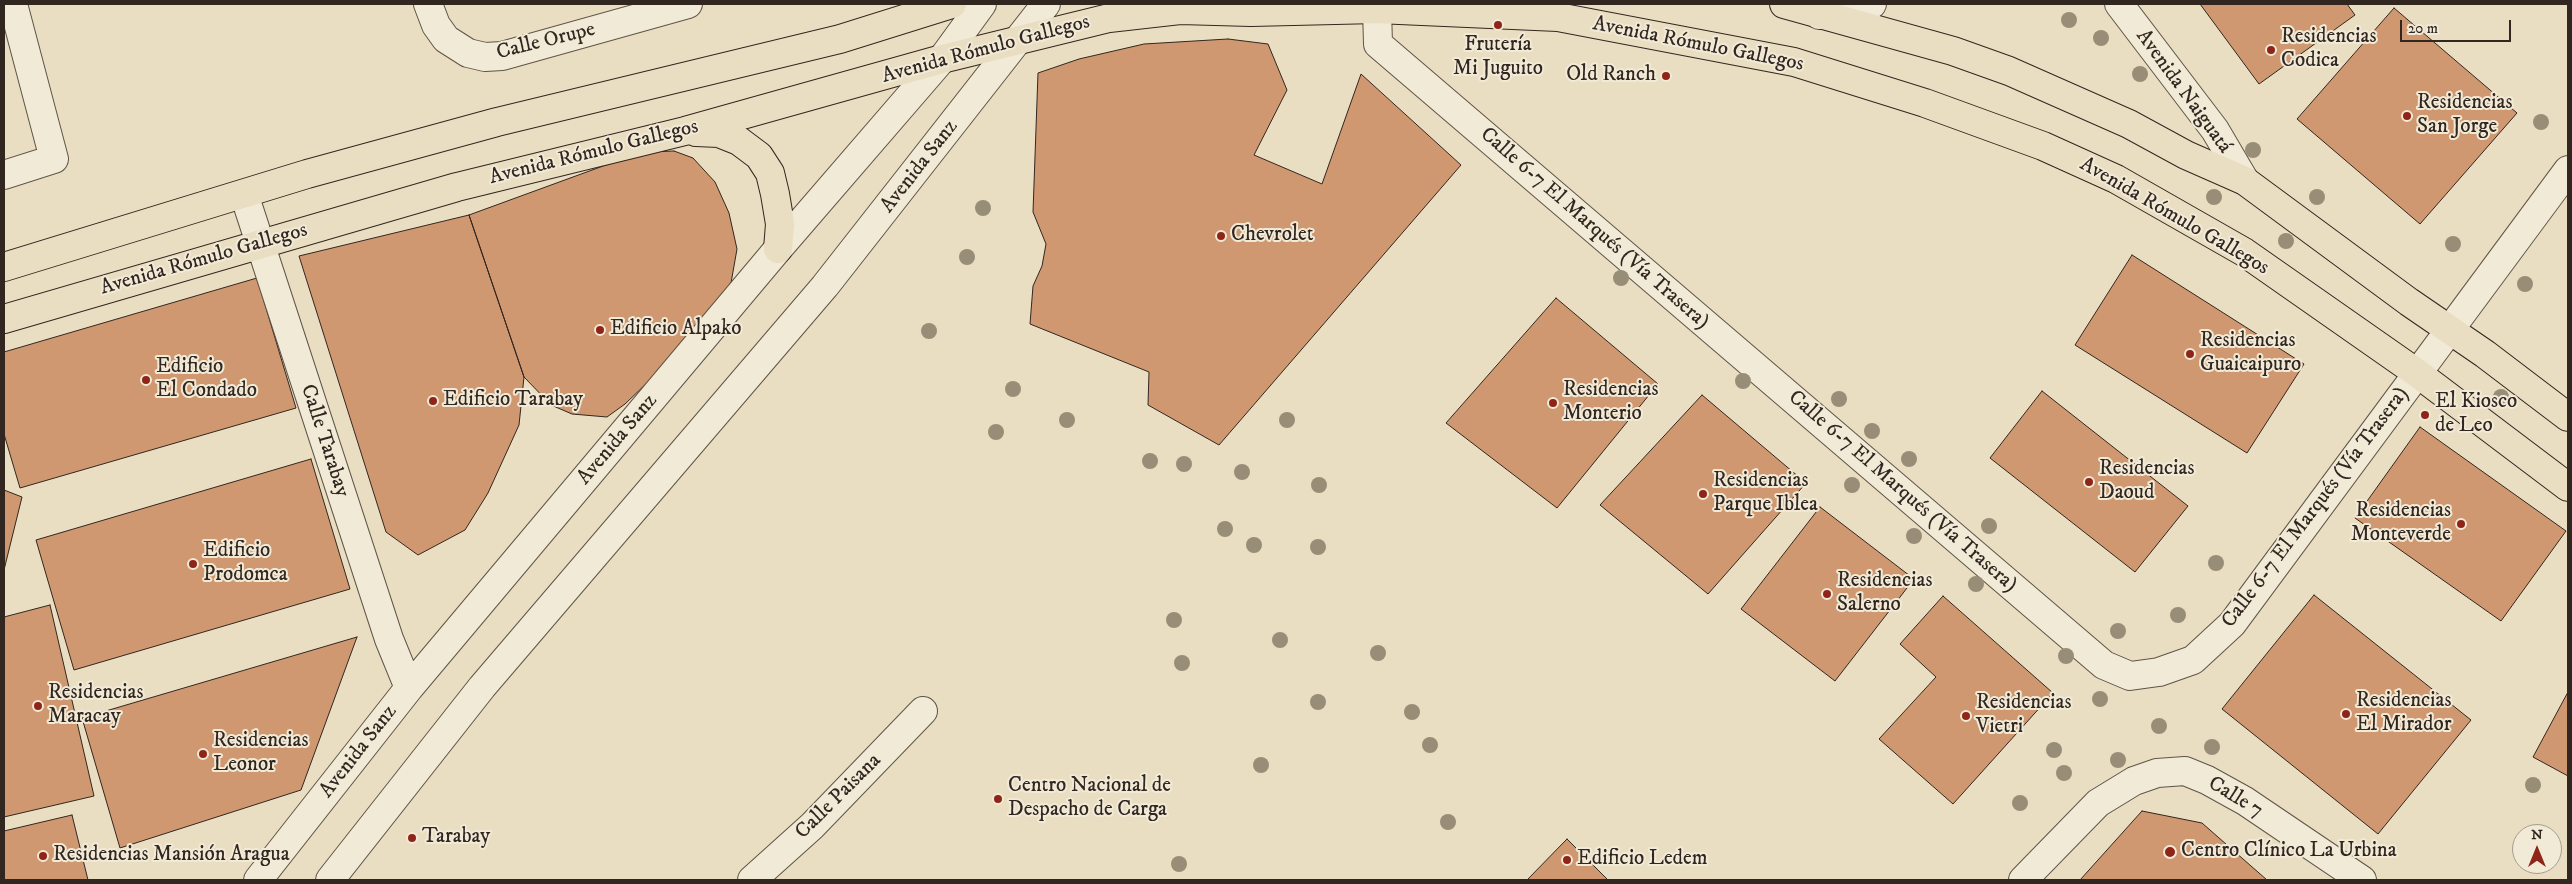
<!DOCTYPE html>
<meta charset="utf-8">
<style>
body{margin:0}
#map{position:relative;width:2572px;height:884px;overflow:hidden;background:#eadec2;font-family:"IM FELL DW Pica",serif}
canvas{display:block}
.frame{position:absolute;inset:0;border:5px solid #322620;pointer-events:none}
.north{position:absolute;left:2512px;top:824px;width:50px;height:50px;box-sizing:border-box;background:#f1ead7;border:1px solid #a59c8e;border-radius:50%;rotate:0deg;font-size:14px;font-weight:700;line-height:20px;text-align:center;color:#322620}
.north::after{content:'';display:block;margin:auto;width:18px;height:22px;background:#8f2418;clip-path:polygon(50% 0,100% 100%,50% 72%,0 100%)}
.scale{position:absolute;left:2400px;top:20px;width:111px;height:22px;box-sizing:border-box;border:2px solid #322620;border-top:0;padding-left:6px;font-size:15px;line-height:18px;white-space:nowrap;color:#322620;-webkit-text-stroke:4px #f1ead7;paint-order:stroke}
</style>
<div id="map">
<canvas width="2572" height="884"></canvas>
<div class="frame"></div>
<div class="north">N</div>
<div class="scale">20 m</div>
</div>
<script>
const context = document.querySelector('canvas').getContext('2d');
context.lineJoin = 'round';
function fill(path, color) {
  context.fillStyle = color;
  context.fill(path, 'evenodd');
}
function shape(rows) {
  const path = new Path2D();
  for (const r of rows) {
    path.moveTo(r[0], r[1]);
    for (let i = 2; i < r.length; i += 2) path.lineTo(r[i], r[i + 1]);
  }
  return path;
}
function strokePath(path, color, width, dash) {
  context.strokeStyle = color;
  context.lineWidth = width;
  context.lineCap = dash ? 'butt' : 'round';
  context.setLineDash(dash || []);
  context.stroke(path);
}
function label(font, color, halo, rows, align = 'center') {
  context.font = font + ' "IM FELL DW Pica",serif';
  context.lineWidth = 4;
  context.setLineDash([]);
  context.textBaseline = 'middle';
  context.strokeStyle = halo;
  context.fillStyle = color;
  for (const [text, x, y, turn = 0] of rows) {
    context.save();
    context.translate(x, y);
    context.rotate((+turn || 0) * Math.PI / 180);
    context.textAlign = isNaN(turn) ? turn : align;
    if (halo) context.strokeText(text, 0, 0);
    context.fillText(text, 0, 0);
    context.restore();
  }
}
const building = shape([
 [2200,4,2347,4,2355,15,2259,84,2200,4],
 [2394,8,2517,113,2420,224,2297,119,2394,8],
 [1228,39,1268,44,1287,90,1254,155,1322,184,1361,74,1461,165,1219,445,1148,405,1149,372,1030,324,1033,286,1042,266,1046,244,1033,212,1038,73,1079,59,1144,44,1228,39],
 [674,151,693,158,715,182,729,213,737,249,731,283,649,381,625,404,607,417,572,414,551,405,524,377,469,215,614,162,649,152,674,151],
 [469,215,524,377,519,425,488,493,465,530,418,555,386,532,299,256,469,215],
 [2132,255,2304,364,2247,453,2075,345,2132,255],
 [257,278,296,408,20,488,4,434,4,352,257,278],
 [1556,298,1658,384,1557,508,1446,423,1556,298],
 [2042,391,2188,506,2135,572,1990,458,2042,391],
 [1702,395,1806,483,1708,594,1600,505,1702,395],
 [2420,427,2566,531,2501,621,2355,518,2420,427],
 [311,459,350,589,74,670,36,540,311,459],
 [4,490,22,497,4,570,4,490],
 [1820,507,1914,579,1835,681,1741,609,1820,507],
 [2314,595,2471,720,2378,834,2222,709,2314,595],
 [1943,596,2053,693,1953,804,1879,739,1936,677,1900,644,1943,596],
 [50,605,94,796,4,817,4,617,50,605],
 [357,637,301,790,120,848,82,718,357,637],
 [2568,692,2568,776,2533,757,2568,692],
 [2142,811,2202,823,2267,880,2080,880,2142,811],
 [72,815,88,880,4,880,4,831,72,815],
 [1567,839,1608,880,1527,880,1567,839]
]);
const minor = shape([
 [428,4,436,25,446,39,468,53,485,57,502,56,688,4],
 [2119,4,2215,130,2245,181],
 [1377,9,1378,44,2104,665,2130,676,2159,672,2193,660,2232,624,2568,170],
 [1819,15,1872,4],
 [4,175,54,159,13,4],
 [244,194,389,639,409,688],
 [258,880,409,688,778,249,942,59,982,4],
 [330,880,482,687,825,286,1046,4],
 [752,880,812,826,923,711],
 [2023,880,2098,803,2134,781,2157,773,2185,771,2207,780,2245,801,2362,880]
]);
const major = shape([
 [1784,4,1953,51,2009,71,2129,124,2186,155,2245,181,2409,302,2485,354,2568,417],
 [696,132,719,133,739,141,759,156,770,173,775,194,780,224,778,249],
 [4,267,307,174,497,122,840,39,952,4],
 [4,319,457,187,685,131,942,59,1109,18,1180,10,1251,12,1377,9,1558,17,1794,62,1925,103,2043,146,2116,179,2244,252,2417,373,2568,487]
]);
const trees = [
 [2069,20],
 [2101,38],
 [2140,74],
 [2541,122],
 [2253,150],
 [2214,197],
 [2317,197],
 [983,208],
 [2286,241],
 [2453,244],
 [967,257],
 [1621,278],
 [2525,284],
 [929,331],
 [1743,381],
 [1013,389],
 [2501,397],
 [1839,399],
 [1067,420],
 [1287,420],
 [1872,431],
 [996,432],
 [1909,459],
 [1150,461],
 [1184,464],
 [1242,472],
 [1319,485],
 [1852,485],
 [1989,526],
 [1225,529],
 [1914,536],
 [1254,545],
 [1318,547],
 [2216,563],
 [1976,584],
 [2178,615],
 [1174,620],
 [2118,631],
 [1280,640],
 [1378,653],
 [2066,656],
 [1182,663],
 [2100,699],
 [1318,702],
 [1412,712],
 [2159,726],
 [1430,745],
 [2212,747],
 [2054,750],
 [2118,760],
 [1261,765],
 [2064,773],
 [2533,785],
 [2020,803],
 [1448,822],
 [1179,864]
];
const markers = [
 [1498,25,5,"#8f2418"],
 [2271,50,5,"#8f2418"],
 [1666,76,5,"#8f2418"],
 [2407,116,5,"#8f2418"],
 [1221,236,5,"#8f2418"],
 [600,330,5,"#8f2418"],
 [2190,354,5,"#8f2418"],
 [146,380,5,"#8f2418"],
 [433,401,5,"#8f2418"],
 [1553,403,5,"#8f2418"],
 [2425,415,5,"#8f2418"],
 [2089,482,5,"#8f2418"],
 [1703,494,5,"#8f2418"],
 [2461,524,5,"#8f2418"],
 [193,564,5,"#8f2418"],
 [1827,594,5,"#8f2418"],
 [38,706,5,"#8f2418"],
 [2346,714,5,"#8f2418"],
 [1966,716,5,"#8f2418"],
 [203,754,5,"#8f2418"],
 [998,799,5,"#8f2418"],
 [412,838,5,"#8f2418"],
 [2170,852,6,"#8f2418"],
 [43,856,5,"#8f2418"],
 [1567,860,5,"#8f2418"]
];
const poiNames = [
 ["Residencias",2281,38],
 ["Codica",2281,62],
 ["Frutería",1498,46,"center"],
 ["Mi Juguito",1498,70,"center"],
 ["Old Ranch",1656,76,"right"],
 ["Residencias",2417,104],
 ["San Jorge",2417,128],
 ["Chevrolet",1231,236],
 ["Edificio Alpako",610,330],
 ["Residencias",2200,342],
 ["Guaicaipuro",2200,366],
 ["Edificio",156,368],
 ["El Condado",156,392],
 ["Residencias",1563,391],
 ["Monterio",1563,415],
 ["Edificio Tarabay",443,401],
 ["El Kiosco",2435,403],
 ["de Leo",2435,427],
 ["Residencias",2099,470],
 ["Daoud",2099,494],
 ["Residencias",1713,482],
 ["Parque Iblea",1713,506],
 ["Residencias",2451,512,"right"],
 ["Monteverde",2451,536,"right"],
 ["Edificio",203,552],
 ["Prodomca",203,576],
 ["Residencias",1837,582],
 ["Salerno",1837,606],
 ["Residencias",48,694],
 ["Maracay",48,718],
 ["Residencias",2356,702],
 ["El Mirador",2356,726],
 ["Residencias",1976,704],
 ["Vietri",1976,728],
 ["Residencias",213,742],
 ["Leonor",213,766],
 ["Centro Nacional de",1008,787],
 ["Despacho de Carga",1008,811],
 ["Tarabay",422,838],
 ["Centro Clínico La Urbina",2181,852],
 ["Residencias Mansión Aragua",53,856],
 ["Edificio Ledem",1577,860]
];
const streetNames = [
 ["Calle Orupe",546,42,-14],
 ["Avenida Rómulo Gallegos",1698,45,11],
 ["Avenida Rómulo Gallegos",986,50,-15],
 ["Avenida Naiguatá",2183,92,54],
 ["Avenida Rómulo Gallegos",594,153,-14],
 ["Avenida Sanz",920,167,-52],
 ["Avenida Rómulo Gallegos",2174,217,30],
 ["Calle 6-7 El Marqués (Vía Trasera)",1594,229,41],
 ["Avenida Rómulo Gallegos",204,260,-16],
 ["Avenida Sanz",618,440,-50],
 ["Calle Tarabay",324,441,72],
 ["Calle 6-7 El Marqués (Vía Trasera)",1902,492,41],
 ["Calle 6-7 El Marqués (Vía Trasera)",2316,508,-53],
 ["Avenida Sanz",359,752,-52],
 ["Calle Paisana",839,797,-45],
 ["Calle 7",2235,798,31]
];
fill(building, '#cf9870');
strokePath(building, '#322620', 1);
strokePath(minor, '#605448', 30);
strokePath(major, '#322620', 30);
strokePath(minor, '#f1ead7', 28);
strokePath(major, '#eadec2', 28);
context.fillStyle = '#988e78';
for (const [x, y] of trees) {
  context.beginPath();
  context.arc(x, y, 8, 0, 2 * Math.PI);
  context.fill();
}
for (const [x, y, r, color] of markers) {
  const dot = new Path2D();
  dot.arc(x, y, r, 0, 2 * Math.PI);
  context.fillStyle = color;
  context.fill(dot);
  strokePath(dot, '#f1ead7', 2);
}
label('21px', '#322620', '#f1ead7', poiNames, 'left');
label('21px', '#322620', '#f1ead7', streetNames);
</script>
